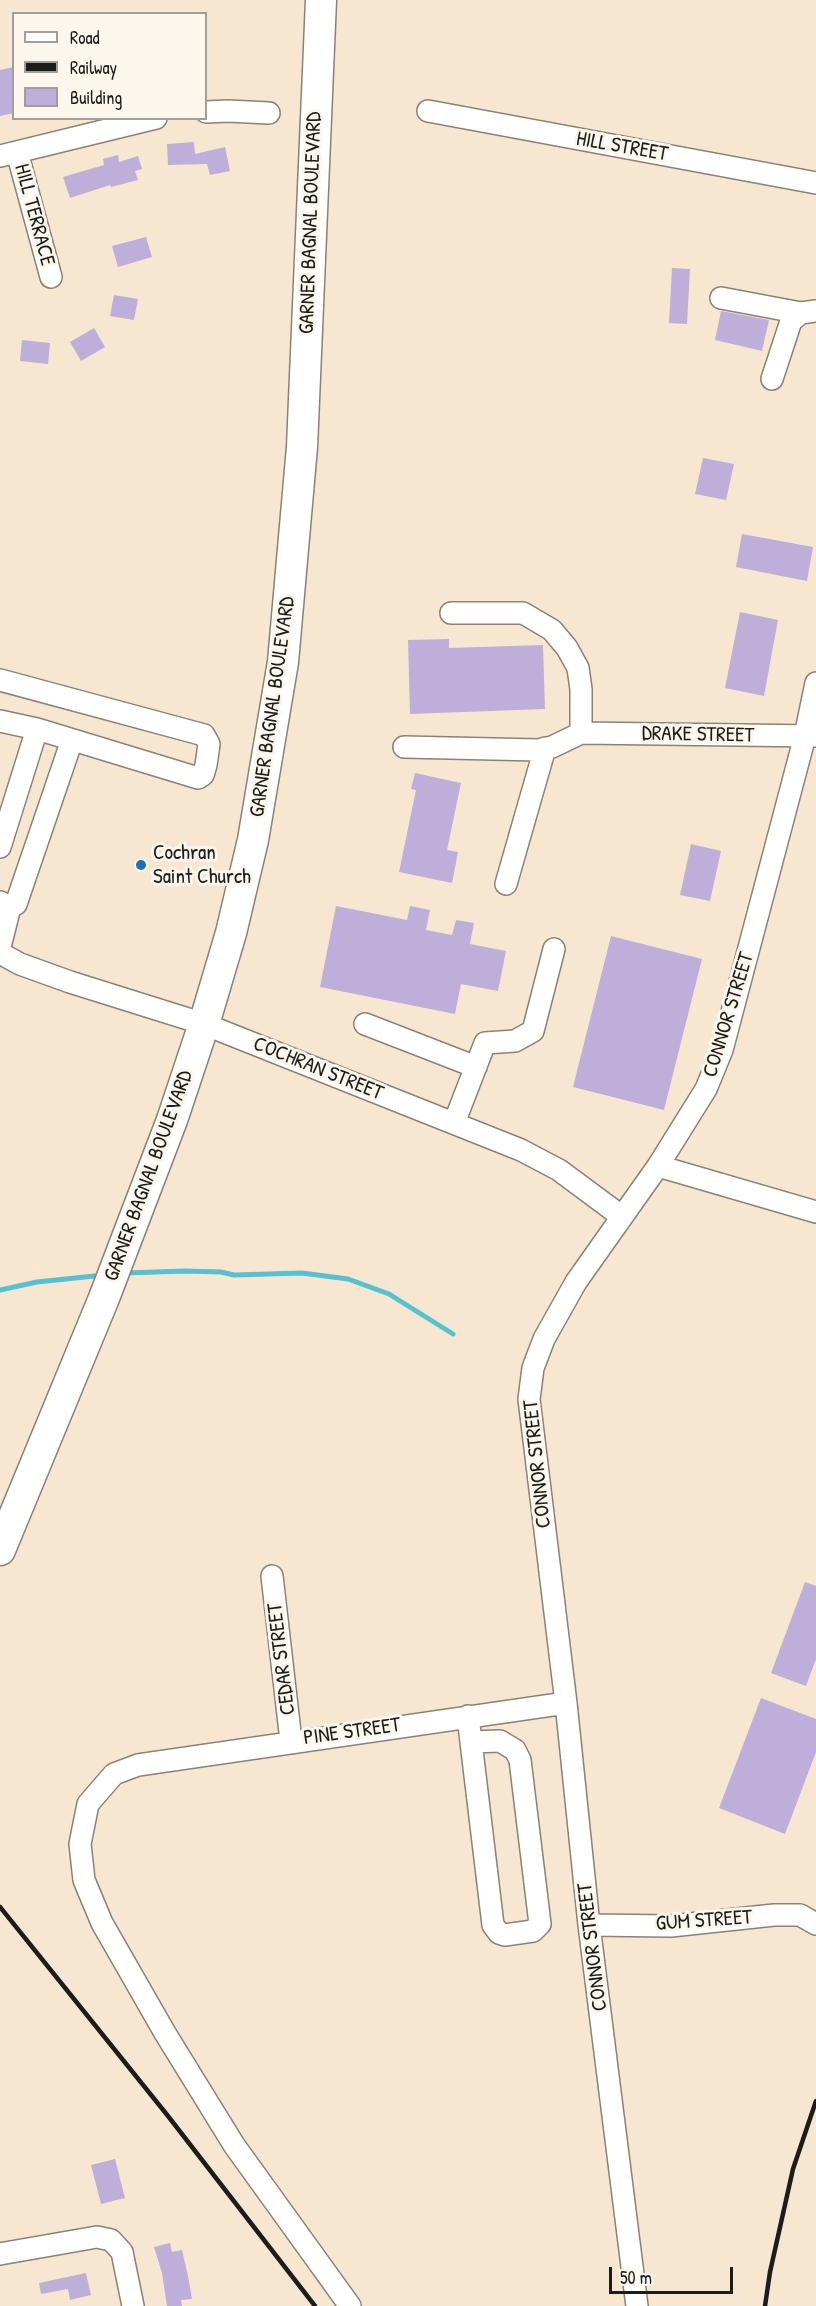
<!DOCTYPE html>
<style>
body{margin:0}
#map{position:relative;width:816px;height:2306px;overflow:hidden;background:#f7e7d0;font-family:"Patrick Hand",sans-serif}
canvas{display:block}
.legend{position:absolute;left:12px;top:12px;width:195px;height:108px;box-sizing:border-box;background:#fbf7ec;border:2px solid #a29f99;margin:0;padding:8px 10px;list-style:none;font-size:18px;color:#1c1c1c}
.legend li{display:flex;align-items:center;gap:12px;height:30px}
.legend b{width:30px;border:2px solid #a29f99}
.scale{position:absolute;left:609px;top:2267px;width:124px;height:27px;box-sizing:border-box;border:3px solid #1c1c1c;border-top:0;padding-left:8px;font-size:18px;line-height:21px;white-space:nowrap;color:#1c1c1c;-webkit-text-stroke:4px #fbf7ec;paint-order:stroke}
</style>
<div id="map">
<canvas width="816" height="2306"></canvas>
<ul class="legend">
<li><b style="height:8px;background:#fff"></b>Road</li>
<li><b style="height:8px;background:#1c1c1c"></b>Railway</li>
<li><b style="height:16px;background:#beafda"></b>Building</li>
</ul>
<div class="scale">50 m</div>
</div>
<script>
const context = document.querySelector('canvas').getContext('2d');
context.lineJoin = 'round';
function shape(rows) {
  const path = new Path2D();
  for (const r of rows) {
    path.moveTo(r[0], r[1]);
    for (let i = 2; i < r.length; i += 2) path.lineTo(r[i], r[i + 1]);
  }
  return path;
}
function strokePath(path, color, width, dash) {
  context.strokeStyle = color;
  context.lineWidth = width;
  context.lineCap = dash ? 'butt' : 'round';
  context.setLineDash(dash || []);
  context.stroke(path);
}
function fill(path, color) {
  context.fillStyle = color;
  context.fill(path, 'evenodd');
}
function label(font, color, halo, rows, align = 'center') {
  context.font = font + ' "Patrick Hand",sans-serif';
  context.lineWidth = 6;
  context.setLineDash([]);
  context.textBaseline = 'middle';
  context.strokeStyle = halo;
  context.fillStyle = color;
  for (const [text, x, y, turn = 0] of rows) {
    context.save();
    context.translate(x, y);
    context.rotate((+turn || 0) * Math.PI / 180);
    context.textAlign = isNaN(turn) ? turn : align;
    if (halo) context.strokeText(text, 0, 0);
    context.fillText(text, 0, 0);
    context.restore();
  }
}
const stream = shape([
 [125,1273,185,1271,221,1272,234,1275,302,1273,348,1279,389,1294,453,1334],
 [0,1290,37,1282,104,1275]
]);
const building = shape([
 [14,67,14,113,0,116,0,70],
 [194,142,195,154,225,147,230,171,210,175,207,164,168,165,167,144],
 [118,155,119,162,138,156,142,169,135,171,138,180,111,187,110,185,70,198,63,177,104,165,103,159],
 [146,237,152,257,118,267,112,246],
 [672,268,690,269,687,324,669,323],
 [114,295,138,299,134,320,110,316],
 [721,311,769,320,762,351,715,340],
 [94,328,105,347,81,361,70,342],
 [22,340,50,343,48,364,20,361],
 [703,458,734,464,726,500,695,494],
 [742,534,813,547,807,581,736,567],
 [740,612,778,620,764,696,725,688],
 [449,639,449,648,543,645,545,709,410,714,408,640],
 [415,773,461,783,447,850,458,852,452,883,399,872,416,790,411,789],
 [691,844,721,851,710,901,680,895],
 [336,906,407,920,410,906,430,910,426,930,452,935,456,920,474,923,470,944,506,951,498,991,461,984,455,1014,320,987],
 [611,936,702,959,664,1110,573,1087],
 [805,1582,816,1586,816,1659,806,1686,771,1673],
 [761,1698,816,1719,816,1752,785,1834,719,1808],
 [115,2159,125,2198,101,2204,91,2165],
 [170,2243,172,2252,182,2250,188,2276,192,2299,181,2300,182,2306,167,2306,162,2273,154,2247],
 [86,2273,91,2295,70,2300,68,2289,41,2294,39,2283]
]);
const minor = shape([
 [428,111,816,183],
 [206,112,228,111,269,113],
 [17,152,51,277],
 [0,156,156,118],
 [721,298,801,313],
 [772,379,791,321,801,313,816,311],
 [451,613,523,613,552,630,567,648,578,668,581,689,581,733],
 [0,680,204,735,209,744,206,765,203,775,198,778,37,729,0,721],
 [404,747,538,750,552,747,581,733,816,736],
 [0,847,37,729],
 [506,884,545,748],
 [0,902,10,907,16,904,72,740],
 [0,947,10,907],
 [0,953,20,964,70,982,204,1024,521,1150,559,1170,621,1216],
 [365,1024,476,1067],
 [454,1123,485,1043,515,1041,533,1031,554,949],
 [658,1166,816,1212],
 [272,1576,291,1741],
 [468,1716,471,1742,493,1925,499,1933,505,1935,533,1931,540,1924,520,1760,515,1750,500,1741,471,1742],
 [589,1925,671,1926,774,1915,800,1915,816,1924],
 [0,2254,97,2237,111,2240,122,2252,133,2306],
 [350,2306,234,2145,165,2033,102,1923,84,1880,80,1844,88,1804,114,1774,138,1765,566,1703],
 [637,2306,589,1925,566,1703,529,1399,533,1368,544,1339,576,1282,658,1166,706,1089,722,1050,805,736,816,683]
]);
const highway = shape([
 [0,1550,104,1298,172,1120,204,1024,231,933,253,840,283,662,302,447,321,0]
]);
const rail = shape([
 [0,1907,168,2116,315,2306],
 [765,2306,770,2272,793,2169,816,2101]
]);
const markers = [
 [141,865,6,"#1f6fb2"]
];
const streetNames = [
 ["HILL STREET",622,147,10],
 ["HILL TERRACE",34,215,75],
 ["GARNER BAGNAL BOULEVARD",311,223,-88],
 ["GARNER BAGNAL BOULEVARD",273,707,-82],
 ["DRAKE STREET",698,735,1],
 ["CONNOR STREET",729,1015,-73],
 ["COCHRAN STREET",318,1069,22],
 ["GARNER BAGNAL BOULEVARD",149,1176,-70],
 ["CONNOR STREET",538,1464,-96],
 ["CEDAR STREET",282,1659,-97],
 ["PINE STREET",352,1732,-8],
 ["GUM STREET",704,1921,-4],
 ["CONNOR STREET",593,1947,-97]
];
const poiNames = [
 ["Cochran",153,853],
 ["Saint Church",153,877]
];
strokePath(stream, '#56c1d1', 5);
fill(building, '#beafda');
strokePath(minor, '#8a8276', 24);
strokePath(highway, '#8a8276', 33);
strokePath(minor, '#fff', 21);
strokePath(highway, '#fff', 30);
strokePath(rail, '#1c1c1c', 4.5);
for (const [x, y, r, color] of markers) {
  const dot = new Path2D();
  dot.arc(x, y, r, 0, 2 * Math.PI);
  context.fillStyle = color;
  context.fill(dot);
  strokePath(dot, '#fbf7ec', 2);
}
label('21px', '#1c1c1c', '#fbf7ec', streetNames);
label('21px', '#1c1c1c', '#fbf7ec', poiNames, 'left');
</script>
